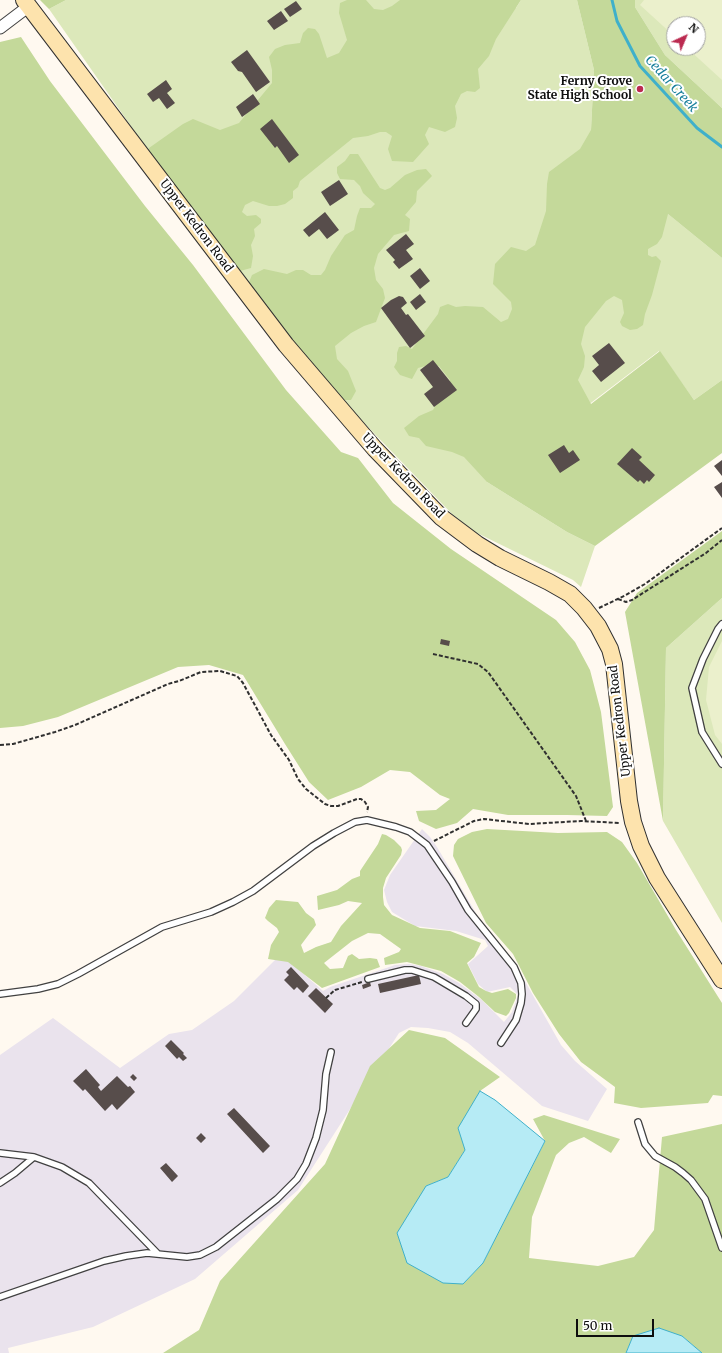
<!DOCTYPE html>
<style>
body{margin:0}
#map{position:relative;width:722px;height:1353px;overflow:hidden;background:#fff9f0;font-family:Merriweather,serif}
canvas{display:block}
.north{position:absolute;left:666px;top:16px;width:40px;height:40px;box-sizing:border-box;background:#fff;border:1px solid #9f9f9f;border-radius:50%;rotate:44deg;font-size:11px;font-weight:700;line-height:16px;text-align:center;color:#0e0e0e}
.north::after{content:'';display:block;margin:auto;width:14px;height:18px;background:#bb2a50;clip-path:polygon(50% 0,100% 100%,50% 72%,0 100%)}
.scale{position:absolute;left:576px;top:1319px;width:78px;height:18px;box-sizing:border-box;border:2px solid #0e0e0e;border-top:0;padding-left:5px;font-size:12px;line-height:14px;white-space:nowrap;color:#0e0e0e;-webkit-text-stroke:3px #fff;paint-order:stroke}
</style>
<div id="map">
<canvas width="722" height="1353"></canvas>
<div class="north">N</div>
<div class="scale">50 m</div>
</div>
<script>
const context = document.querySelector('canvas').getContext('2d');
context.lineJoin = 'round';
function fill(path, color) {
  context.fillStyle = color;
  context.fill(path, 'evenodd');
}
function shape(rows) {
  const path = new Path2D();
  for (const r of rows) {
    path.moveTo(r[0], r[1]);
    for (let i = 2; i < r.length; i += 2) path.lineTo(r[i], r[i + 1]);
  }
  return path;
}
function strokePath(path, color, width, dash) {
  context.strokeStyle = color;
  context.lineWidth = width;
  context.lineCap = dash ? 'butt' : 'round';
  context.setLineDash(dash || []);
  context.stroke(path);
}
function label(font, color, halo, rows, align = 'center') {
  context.font = font + ' Merriweather,serif';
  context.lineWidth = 4;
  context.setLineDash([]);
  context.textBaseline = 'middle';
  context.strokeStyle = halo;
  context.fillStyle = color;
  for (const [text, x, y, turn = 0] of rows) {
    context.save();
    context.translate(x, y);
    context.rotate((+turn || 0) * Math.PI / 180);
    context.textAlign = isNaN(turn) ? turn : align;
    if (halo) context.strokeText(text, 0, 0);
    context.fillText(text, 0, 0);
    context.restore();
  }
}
const industrial = shape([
 [422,829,430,837,437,847,480,920,513,960,561,1045,575,1061,607,1089,588,1121,542,1106,468,1043,450,1032,428,1028,411,1027,399,1033,298,1190,195,1279,93,1327,8,1348,9,1353,0,1353,0,1055,53,1018,120,1068,169,1034,192,1030,234,1001,281,954,323,991,330,987,395,965,409,964,421,966,443,974,459,983,482,1000,504,1022,512,1012,518,995,510,987,487,992,478,984,468,964,488,946,485,940,456,931,415,926,392,912,387,902,384,890,390,875]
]);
const green = shape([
 [66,0,509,0,516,8,521,0,577,0,594,70,591,131,635,187,722,258,722,380,694,400,659,351,487,482,567,532,595,546,581,587,573,580,475,532,452,514,311,368,149,152,49,9],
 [635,0,722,0,722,108,665,55,635,7],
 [674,24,698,24,698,48,674,48],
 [722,598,722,923,663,821,666,648]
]);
const forest = shape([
 [40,0,66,0,49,9],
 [347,0,366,0,374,9,383,10,392,6,400,0,521,0,496,39,489,56,478,69,480,88,475,92,467,91,461,94,455,106,457,118,455,127,445,132,429,127,425,135,429,144,413,162,392,161,388,149,392,136,386,132,380,132,368,136,353,138,300,181,298,187,293,191,293,198,285,204,277,206,269,206,253,201,245,205,242,212,247,216,256,215,261,219,261,223,254,229,255,236,251,245,253,256,251,268,240,271,231,267,149,152,149,148,183,124,193,119,220,130,239,123,272,83,272,70,269,57,275,49,285,45,300,43,303,33,308,28,315,29,319,34,327,58,339,53,347,40,339,13,340,3],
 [577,0,635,0,635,7,665,55,722,108,722,258,668,214,662,237,657,244,648,249,648,255,652,257,656,256,661,261,652,295,645,314,643,325,637,329,630,330,622,326,620,322,624,313,622,300,614,296,606,301,585,327,581,344,585,356,584,367,578,380,591,404,660,351,694,400,722,380,722,453,595,546,567,532,487,482,464,457,452,452,426,446,419,438,409,436,404,428,419,416,433,410,439,399,450,392,450,380,439,366,429,365,418,368,412,379,400,375,394,367,397,361,397,353,399,347,406,346,412,349,438,314,440,307,448,304,456,307,465,306,483,307,501,322,508,319,512,309,511,302,493,284,495,264,511,247,526,251,535,245,546,211,547,184,549,172,580,149,591,130,594,70],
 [21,37,50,81,145,206,193,265,286,390,341,452,358,458,393,503,451,549,556,620,575,642,590,670,601,712,613,807,607,816,567,815,508,815,473,809,457,823,436,829,419,821,416,811,436,810,450,799,440,795,410,772,390,770,361,787,328,800,309,782,285,744,243,675,209,665,178,667,58,717,23,726,0,728,0,42],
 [350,154,358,154,380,188,385,190,390,188,405,175,417,170,426,169,432,176,417,191,416,202,405,215,410,219,409,231,394,235,378,254,374,268,376,280,383,289,385,298,376,322,364,326,351,333,335,346,337,359,348,371,356,391,351,400,342,400,247,287,252,275,264,269,287,274,296,270,303,270,311,275,321,275,325,270,331,256,345,235,354,230,357,216,360,208,371,208,375,204,363,193,360,186,354,180,340,179,337,173,337,167,345,161],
 [722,531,722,598,666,648,663,821,625,612,637,593],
 [487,829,558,833,607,832,622,842,637,863,676,930,722,1003,722,1096,713,1095,708,1103,641,1108,614,1103,615,1087,581,1062,559,1034,533,993,513,954,486,923,453,856,454,845,458,839,472,832],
 [382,834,386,835,394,840,401,847,402,850,401,855,386,878,383,888,383,897,384,905,392,915,420,928,450,931,481,943,474,957,467,963,479,987,486,991,492,993,508,989,516,994,516,998,509,1013,506,1016,495,1012,479,997,460,982,441,971,407,962,385,965,384,958,399,952,401,949,380,934,368,933,352,941,324,963,330,969,343,968,348,956,352,954,359,959,370,958,377,959,380,967,322,988,288,962,268,959,271,945,279,932,277,928,268,921,265,918,269,908,276,900,298,902,306,913,314,919,316,925,301,945,304,953,316,947,331,942,341,926,362,903,348,901,339,905,318,910,317,896,337,890,352,879,360,876,360,871,378,844],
 [409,1030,445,1038,500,1077,480,1091,465,1150,448,1177,426,1186,463,1284,483,1263,545,1141,533,1119,544,1115,620,1139,611,1153,584,1137,569,1143,556,1155,532,1217,529,1258,598,1266,634,1257,654,1230,662,1137,722,1124,722,1353,702,1353,682,1336,633,1336,626,1353,163,1353,199,1330,220,1281,325,1164,370,1066]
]);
const pitch = shape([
 [644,0,722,0,722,80,687,48,698,48,698,24,674,24,674,36,640,5],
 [722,641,722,744,715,735,706,700,709,667]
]);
const water = shape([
 [480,1091,495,1100,545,1141,483,1263,463,1284,443,1283,407,1263,397,1233,426,1186,448,1177,465,1150,458,1128,480,1091],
 [659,1328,682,1336,702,1353,626,1353,633,1336,659,1328]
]);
const stream = shape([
 [612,0,617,21,640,66,697,128,722,147]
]);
const building = shape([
 [296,1,302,9,290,17,284,9],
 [281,11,288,21,274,30,267,21],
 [247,50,270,82,256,92,242,72,238,71,231,62],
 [166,80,172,89,167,93,175,103,167,109,159,98,153,102,147,94],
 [253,94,260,104,242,117,236,107],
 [272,119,299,155,289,163,277,146,275,148,260,129],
 [339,180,348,194,330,206,321,192],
 [325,212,339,230,327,239,319,229,309,237,303,230],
 [406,234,414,244,406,250,413,259,399,269,393,262,395,260,386,250],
 [420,268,430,281,420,289,410,276],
 [420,294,426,302,416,310,410,302],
 [399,296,403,297,407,303,401,308,406,315,408,314,425,336,410,348,381,308,391,300],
 [609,343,625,363,601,382,592,371,599,365,592,356],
 [433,360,457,390,434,407,424,394,433,387,420,370],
 [564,445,569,453,573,450,580,460,560,473,548,455],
 [632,448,642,457,639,460,655,475,649,482,647,480,644,484,640,480,638,482,617,464],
 [722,460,722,476,714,466],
 [722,482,722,498,714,487],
 [441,639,450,641,449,646,440,644],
 [291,967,309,986,303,993,297,987,294,990,284,980,289,975,286,972],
 [419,975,421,984,380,993,378,984],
 [370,982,371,986,363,989,362,985],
 [316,988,333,1004,325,1013,308,996],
 [171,1040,184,1053,183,1054,187,1058,183,1061,179,1057,177,1059,165,1046],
 [86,1069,100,1085,98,1087,101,1091,117,1076,128,1087,130,1086,135,1092,117,1110,112,1104,105,1111,85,1089,83,1091,73,1081],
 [133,1074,137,1078,134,1081,130,1077],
 [234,1108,270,1146,263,1153,227,1114],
 [201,1133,206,1138,201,1143,196,1138],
 [166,1163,178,1176,172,1182,160,1168]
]);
const path = shape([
 [618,599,626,602,632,600,706,553,722,540],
 [599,608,626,595,645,584,722,528],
 [433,654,478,664,488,672,576,796,586,821],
 [0,745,13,744,55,732,75,725,168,684,179,681,201,672,220,671,237,676,243,683,271,735,289,760,298,779,306,789,325,804,331,806,338,806,357,799,361,799,365,802,368,807,367,812],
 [434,841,474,821,484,819,529,824,581,821,620,823],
 [326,998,335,990,362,982]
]);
const lane = shape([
 [722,624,718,629,703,659,692,688,702,732,722,764],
 [368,979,405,970,412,970,434,977,466,996,476,1004,476,1009,466,1023],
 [0,994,38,989,58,984,78,974,162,927,211,912,233,902,253,891,313,846,334,833,355,822,367,820,396,827,410,832,427,845,452,882,468,910,514,967,521,983,522,994,521,1003,516,1020,501,1043],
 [638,1122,645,1144,655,1156,675,1167,683,1173,691,1180,705,1199,722,1248],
 [0,1153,34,1157],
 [0,1183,15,1173,34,1157,62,1167,89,1183,158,1254],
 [0,1297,104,1261,126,1256,147,1253,187,1257,200,1255,216,1247,277,1199,297,1179,306,1164,316,1138,323,1110,326,1074,331,1052]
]);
const street = shape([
 [0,28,29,6]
]);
const secondary = shape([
 [24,0,286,345,375,449,441,517,477,544,500,558,549,582,570,594,584,608,598,626,610,649,614,664,629,801,633,822,641,846,657,878,722,980]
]);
const markers = [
 [640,89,4,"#bb2a50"]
];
const poiNames = [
 ["Ferny Grove",632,82],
 ["State High School",632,96]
];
const streetNames = [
 ["Upper Kedron Road",196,226,53],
 ["Upper Kedron Road",403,476,46],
 ["Upper Kedron Road",620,721,-97]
];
const waterNames = [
 ["Cedar Creek",671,84,48]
];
fill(industrial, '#eae3ed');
fill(green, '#dce8ba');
fill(forest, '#c4d99a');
fill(pitch, '#ebf0cc');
fill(water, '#b6ebf5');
strokePath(water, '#3fb0ca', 1);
strokePath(stream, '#3fb0ca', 3);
fill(building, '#574d4b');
strokePath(lane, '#414141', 8);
strokePath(street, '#414141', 13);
strokePath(secondary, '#303030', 18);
strokePath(path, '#303030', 2, [4, 2]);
strokePath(lane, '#fff', 5.5);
strokePath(street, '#fff', 11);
strokePath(secondary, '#fde3ad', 16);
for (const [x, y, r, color] of markers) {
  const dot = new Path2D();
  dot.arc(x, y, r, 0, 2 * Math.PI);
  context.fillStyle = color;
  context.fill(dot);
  strokePath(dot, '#fff', 1.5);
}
label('bold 12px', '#0e0e0e', '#fff', poiNames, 'right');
label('12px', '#0e0e0e', '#fff', streetNames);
label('italic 13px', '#1a809d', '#fff', waterNames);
</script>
